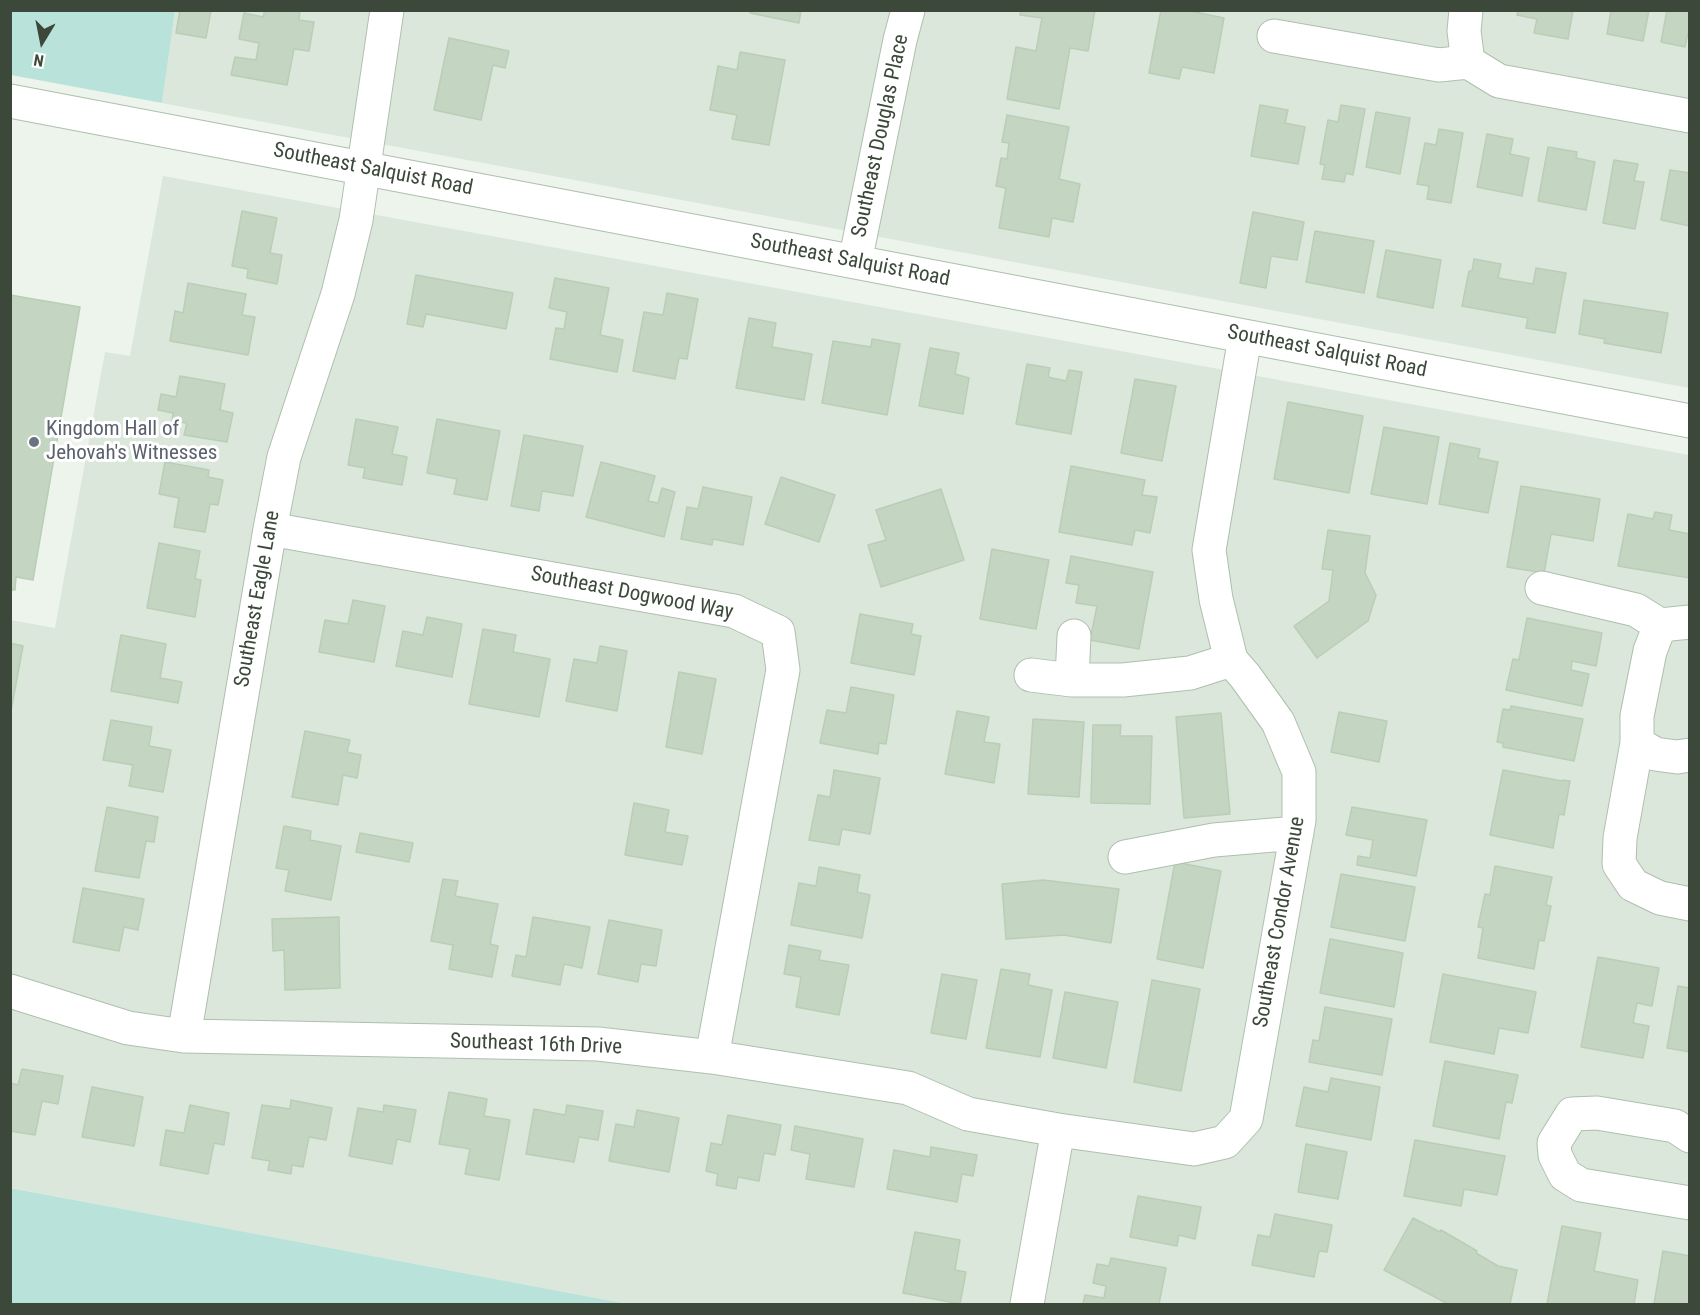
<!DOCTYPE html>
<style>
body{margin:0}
#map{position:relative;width:1700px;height:1315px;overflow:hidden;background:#ecf4ec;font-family:"Roboto Condensed",sans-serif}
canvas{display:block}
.frame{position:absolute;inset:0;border:12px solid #3b483a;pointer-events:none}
.north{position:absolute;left:12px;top:12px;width:60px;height:60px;-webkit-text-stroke:4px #fff;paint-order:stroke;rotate:190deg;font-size:16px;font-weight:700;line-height:24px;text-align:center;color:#3b483a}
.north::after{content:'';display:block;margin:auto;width:21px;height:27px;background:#3b483a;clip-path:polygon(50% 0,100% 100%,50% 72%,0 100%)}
</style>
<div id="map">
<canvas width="1700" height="1315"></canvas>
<div class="frame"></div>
<div class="north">N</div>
</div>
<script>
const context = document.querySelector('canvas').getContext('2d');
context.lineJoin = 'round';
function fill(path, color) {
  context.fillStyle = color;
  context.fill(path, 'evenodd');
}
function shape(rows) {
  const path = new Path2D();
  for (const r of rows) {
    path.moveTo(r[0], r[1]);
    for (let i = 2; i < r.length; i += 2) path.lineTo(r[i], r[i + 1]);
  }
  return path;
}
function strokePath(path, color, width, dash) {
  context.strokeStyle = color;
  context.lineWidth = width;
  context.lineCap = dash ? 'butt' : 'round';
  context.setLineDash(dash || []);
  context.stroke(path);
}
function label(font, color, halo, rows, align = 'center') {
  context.font = font + ' "Roboto Condensed",sans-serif';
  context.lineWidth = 6;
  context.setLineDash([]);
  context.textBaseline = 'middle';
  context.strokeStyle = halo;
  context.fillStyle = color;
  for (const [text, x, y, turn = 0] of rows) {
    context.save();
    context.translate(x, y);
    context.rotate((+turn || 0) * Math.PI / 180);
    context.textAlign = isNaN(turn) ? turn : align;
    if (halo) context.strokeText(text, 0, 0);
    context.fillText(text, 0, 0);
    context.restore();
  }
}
const residential = shape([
 [175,11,1689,11,1689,388,162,103],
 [163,176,1689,455,1689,1304,628,1304,11,1188,10,620,55,628,105,352,130,356]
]);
const green = shape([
 [10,11,175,11,162,103,11,75],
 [10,1188,139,1212,628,1304,11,1304]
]);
const building = shape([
 [180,10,211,10,206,38,176,33,180,10],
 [265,10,300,10,299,20,314,22,309,51,294,49,287,85,231,75,235,57,256,60,259,43,239,39,244,13,263,17,265,10],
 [750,10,801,10,799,23,750,13,750,10],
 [1021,10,1095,10,1088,51,1070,48,1059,109,1007,99,1016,47,1036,51,1042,18,1020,15,1021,10],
 [1161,10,1185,10,1224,18,1214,73,1182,67,1179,79,1149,73,1161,10],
 [1518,10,1573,10,1568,39,1534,33,1537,19,1517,15,1518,10],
 [1611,10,1649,10,1643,41,1607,34,1611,10],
 [1667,10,1690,10,1690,34,1688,33,1685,47,1661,42,1667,10],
 [449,38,509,51,505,68,493,65,481,120,434,110,449,38],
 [740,52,785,60,769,145,732,139,737,115,710,110,718,66,737,70,740,52],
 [1260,105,1288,110,1285,123,1305,127,1298,164,1251,156,1260,105],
 [1341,105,1365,109,1353,175,1346,173,1344,182,1322,179,1325,165,1320,164,1328,120,1338,122,1341,105],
 [1376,112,1410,118,1400,174,1366,167,1376,112],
 [1007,115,1069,127,1059,179,1080,184,1073,222,1052,218,1049,237,999,228,1006,188,996,186,1001,158,1007,159,1009,143,1002,142,1007,115],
 [1439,129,1463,133,1451,203,1427,199,1429,186,1417,184,1425,143,1436,145,1439,129],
 [1487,134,1513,139,1510,154,1529,158,1522,196,1477,187,1487,134],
 [1548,147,1577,152,1576,158,1595,162,1586,210,1538,201,1548,147],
 [1614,160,1638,164,1634,181,1644,182,1635,229,1603,223,1614,160],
 [1670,170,1690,173,1690,226,1661,220,1670,170],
 [242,211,277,218,270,253,282,255,277,284,247,278,248,269,232,266,242,211],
 [1253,212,1304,222,1297,260,1271,256,1266,288,1240,283,1253,212],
 [1315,231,1374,241,1364,293,1306,282,1315,231],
 [1386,250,1441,260,1433,308,1377,297,1386,250],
 [1474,259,1501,264,1498,278,1533,284,1536,268,1566,273,1555,333,1526,328,1528,318,1462,306,1469,271,1472,271,1474,259],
 [416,275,513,293,506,329,426,314,423,327,407,324,416,275],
 [555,278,609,288,600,335,623,340,617,372,550,359,556,328,564,329,567,312,549,308,555,278],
 [188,283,246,294,242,315,255,317,248,355,170,341,175,311,183,313,188,283],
 [667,293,698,299,687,359,679,358,675,379,633,371,644,312,663,315,667,293],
 [10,295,80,307,33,580,16,577,15,590,10,590,10,295],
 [1584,300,1668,313,1661,353,1604,343,1605,339,1579,334,1584,300],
 [749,318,776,323,772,347,812,354,804,400,736,388,749,318],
 [872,339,900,344,887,415,822,403,833,341,871,347,872,339],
 [930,348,959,353,955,374,969,378,963,414,919,406,930,348],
 [1027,364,1050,368,1048,377,1066,381,1069,370,1082,372,1071,434,1016,424,1027,364],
 [180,376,225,384,220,410,233,413,227,442,184,435,187,423,172,421,173,413,158,410,161,394,176,397,180,376],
 [1135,379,1176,386,1162,461,1121,453,1135,379],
 [1288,402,1363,416,1349,493,1274,479,1288,402],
 [356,419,398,427,392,454,407,457,402,485,363,478,365,468,348,465,356,419],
 [437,419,500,431,487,500,454,494,457,479,427,473,437,419],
 [1384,427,1439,437,1427,504,1371,494,1384,427],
 [524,435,583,446,573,496,542,491,539,511,511,506,524,435],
 [1450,443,1480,449,1478,458,1498,462,1488,513,1439,504,1450,443],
 [165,462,209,470,208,477,223,480,218,505,210,504,205,532,174,527,179,498,159,494,165,462],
 [601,462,655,476,648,501,658,503,662,488,675,492,664,537,586,517,601,462],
 [1071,466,1145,480,1142,495,1157,497,1150,533,1135,530,1132,545,1059,532,1071,466],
 [781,477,835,495,819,542,765,524,781,477],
 [1521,486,1600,499,1593,541,1551,534,1544,573,1507,567,1521,486],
 [703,487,752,497,743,545,713,539,712,545,681,539,687,507,698,509,703,487],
 [941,489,964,560,881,587,868,545,886,540,876,510,941,489],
 [1655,512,1672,515,1669,530,1690,534,1690,578,1618,566,1628,514,1653,519,1655,512],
 [1328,530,1370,536,1365,573,1376,595,1368,621,1317,658,1294,626,1329,601,1333,570,1322,569,1328,530],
 [159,543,200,551,195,579,201,580,195,617,147,608,159,543],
 [992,549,1049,560,1036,629,980,619,992,549],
 [1071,556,1153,572,1139,649,1090,640,1097,606,1076,603,1079,585,1066,583,1071,556],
 [353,600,385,606,374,662,319,652,325,620,348,624,353,600],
 [860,614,913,624,911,634,921,636,914,675,851,663,860,614],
 [427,617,462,624,452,677,396,666,403,631,423,635,427,617],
 [1527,618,1602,633,1596,666,1572,661,1571,670,1589,674,1582,706,1506,690,1513,659,1519,660,1527,618],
 [483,629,516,635,513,652,550,659,539,717,469,704,483,629],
 [121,635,166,644,160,678,182,682,178,703,111,691,121,635],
 [10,643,23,646,10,716,10,643],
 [600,646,627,651,617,711,566,701,574,659,597,663,600,646],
 [679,672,716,679,702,754,666,747,679,672],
 [851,687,894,695,886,744,879,743,878,754,820,743,827,710,846,713,851,687],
 [1511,706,1583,719,1574,761,1503,747,1503,743,1497,742,1503,709,1510,710,1511,706],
 [957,711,989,717,984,742,1000,744,994,783,945,774,957,711],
 [1339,712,1387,721,1379,762,1331,752,1339,712],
 [1221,713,1230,814,1184,818,1176,717,1221,713],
 [1033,719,1084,722,1079,797,1028,794,1033,719],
 [111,720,152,727,149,746,171,750,163,792,129,786,133,765,103,760,111,720],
 [1093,725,1121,725,1120,736,1152,736,1150,804,1091,803,1093,725],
 [305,731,350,740,347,752,361,755,357,778,343,775,338,805,292,797,305,731],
 [834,770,880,778,870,834,842,829,839,845,809,840,818,795,830,797,834,770],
 [1503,770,1562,781,1563,780,1570,781,1564,815,1559,814,1553,848,1490,835,1503,770],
 [634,803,669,810,665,832,688,836,682,865,625,855,634,803],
 [107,807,158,817,154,842,146,841,139,878,95,871,107,807],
 [1352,807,1427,820,1416,876,1357,865,1358,856,1370,858,1373,840,1346,835,1352,807],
 [284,826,311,831,310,840,341,846,331,900,285,891,289,870,276,868,284,826],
 [360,833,413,843,409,862,356,852,360,833],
 [1175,862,1221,871,1203,968,1157,959,1175,862],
 [1495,866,1552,877,1546,905,1551,906,1544,941,1539,940,1534,969,1478,958,1483,928,1478,927,1485,894,1490,895,1495,866],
 [819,867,860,875,857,892,870,895,862,938,791,925,799,883,816,886,819,867],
 [1341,874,1415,887,1405,941,1331,927,1341,874],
 [443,879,458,881,455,896,498,904,490,944,498,946,492,977,449,969,453,945,431,941,443,879],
 [1043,880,1119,889,1111,943,1064,935,1006,939,1002,884,1043,880],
 [83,888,144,899,138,930,124,927,119,951,73,942,83,888],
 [339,917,340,988,285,990,284,950,273,951,272,919,339,917],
 [533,917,590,927,582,968,564,964,560,985,512,976,516,955,526,957,533,917],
 [609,920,662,930,656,966,641,964,638,982,598,974,609,920],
 [1330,939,1403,953,1394,1007,1320,993,1330,939],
 [789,945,821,951,819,960,849,965,839,1015,796,1007,801,977,784,974,789,945],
 [1598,957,1659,968,1652,1006,1637,1003,1633,1023,1649,1026,1643,1058,1581,1047,1598,957],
 [1001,969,1030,974,1028,985,1052,990,1040,1057,986,1048,1001,969],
 [942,974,977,980,966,1039,931,1033,942,974],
 [1443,974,1536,992,1528,1033,1499,1028,1494,1054,1430,1042,1443,974],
 [1152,980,1200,989,1181,1091,1134,1082,1152,980],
 [1678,986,1690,988,1690,1052,1667,1048,1678,986],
 [1065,992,1118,1002,1106,1068,1053,1058,1065,992],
 [1325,1007,1392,1019,1382,1075,1309,1062,1313,1040,1319,1041,1325,1007],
 [1445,1061,1518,1075,1512,1103,1506,1102,1499,1139,1433,1126,1445,1061],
 [22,1069,63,1076,58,1104,42,1101,35,1135,10,1131,10,1083,18,1085,22,1069],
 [1331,1078,1380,1087,1371,1140,1296,1126,1304,1087,1328,1092,1331,1078],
 [92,1087,143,1097,134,1146,82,1137,92,1087],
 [449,1092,487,1099,484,1116,510,1120,499,1180,465,1174,470,1149,439,1144,449,1092],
 [291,1100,332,1108,326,1140,309,1137,303,1167,292,1165,291,1174,268,1170,270,1161,252,1158,262,1105,290,1109,291,1100],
 [190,1105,229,1113,224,1145,214,1143,208,1174,160,1165,166,1130,184,1133,190,1105],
 [384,1105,416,1110,410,1142,397,1139,392,1164,349,1156,358,1108,383,1112,384,1105],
 [567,1105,603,1111,598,1140,579,1137,574,1162,526,1154,534,1109,565,1115,567,1105],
 [637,1110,679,1118,669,1172,609,1161,616,1124,634,1127,637,1110],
 [728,1115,781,1125,775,1155,764,1153,759,1181,738,1177,736,1189,716,1185,718,1174,706,1171,711,1143,722,1145,728,1115],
 [795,1126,863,1139,854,1187,806,1179,810,1154,791,1150,795,1126],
 [1415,1140,1505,1156,1497,1195,1464,1189,1461,1206,1404,1196,1415,1140],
 [1306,1144,1347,1152,1338,1199,1298,1192,1306,1144],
 [931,1147,977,1155,973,1176,962,1174,957,1202,887,1189,894,1150,930,1157,931,1147],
 [1138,1196,1201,1207,1195,1239,1179,1235,1177,1246,1130,1237,1138,1196],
 [1275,1214,1332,1225,1327,1252,1319,1251,1314,1277,1252,1265,1258,1235,1270,1237,1275,1214],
 [1413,1218,1440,1232,1441,1230,1477,1251,1476,1253,1498,1266,1517,1270,1510,1304,1448,1304,1384,1270,1413,1218],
 [1562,1226,1601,1233,1594,1271,1638,1280,1634,1304,1547,1304,1562,1226],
 [915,1232,960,1240,955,1270,966,1272,960,1304,903,1293,915,1232],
 [1663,1251,1690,1256,1690,1304,1654,1304,1663,1251],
 [1111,1258,1166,1268,1159,1304,1083,1304,1085,1295,1104,1298,1106,1286,1093,1283,1097,1264,1109,1266,1111,1258]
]);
const minor = shape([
 [1466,10,1464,31,1468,62],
 [1274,36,1439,65,1468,62,1499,81,1690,116],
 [10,101,1690,421],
 [855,262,900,40,908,10],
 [270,529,734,611,778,632,783,670,712,1057],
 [1542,588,1636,610,1660,625],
 [1690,622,1660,625,1650,651,1637,716,1637,743,1655,754,1677,757,1690,755],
 [1031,675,1072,680,1123,680,1190,673,1231,660],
 [1072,680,1074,636],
 [1637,743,1620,838,1619,864,1633,885,1660,898,1690,904],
 [1125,857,1214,840,1297,833],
 [10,991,128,1028,184,1036,598,1044,712,1057,908,1088,968,1114,1058,1130,1194,1149,1225,1142,1246,1119,1299,820,1299,772,1278,722,1245,676,1231,660,1216,599,1209,550,1245,337],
 [184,1036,270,529,284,457,338,294,356,220,387,10],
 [1690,1136,1675,1126,1597,1113,1572,1114,1554,1143,1555,1155,1565,1175,1581,1185,1690,1203],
 [1027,1304,1058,1130]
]);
const markers = [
 [34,442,6,"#6b7280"]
];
const streetNames = [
 ["Southeast Douglas Place",881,136,-78],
 ["Southeast Salquist Road",373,170,11],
 ["Southeast Salquist Road",850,261,11],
 ["Southeast Salquist Road",1327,352,11],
 ["Southeast Dogwood Way",632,594,11],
 ["Southeast Eagle Lane",258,599,-80],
 ["Southeast Condor Avenue",1280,922,-80],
 ["Southeast 16th Drive",536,1045,2]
];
const worshipNames = [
 ["Kingdom Hall of",46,430],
 ["Jehovah's Witnesses",46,454]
];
fill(residential, '#dae7da');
fill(green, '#b9e3da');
fill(building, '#c4d5c2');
strokePath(building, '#b8cfb6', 1.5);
strokePath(minor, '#afbfaf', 35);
strokePath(minor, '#fff', 33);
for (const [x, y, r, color] of markers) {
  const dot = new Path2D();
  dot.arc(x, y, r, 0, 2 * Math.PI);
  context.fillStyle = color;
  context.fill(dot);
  strokePath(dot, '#fff', 2);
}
label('21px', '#3b483a', '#fff', streetNames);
label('21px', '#5b616d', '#fff', worshipNames, 'left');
</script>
